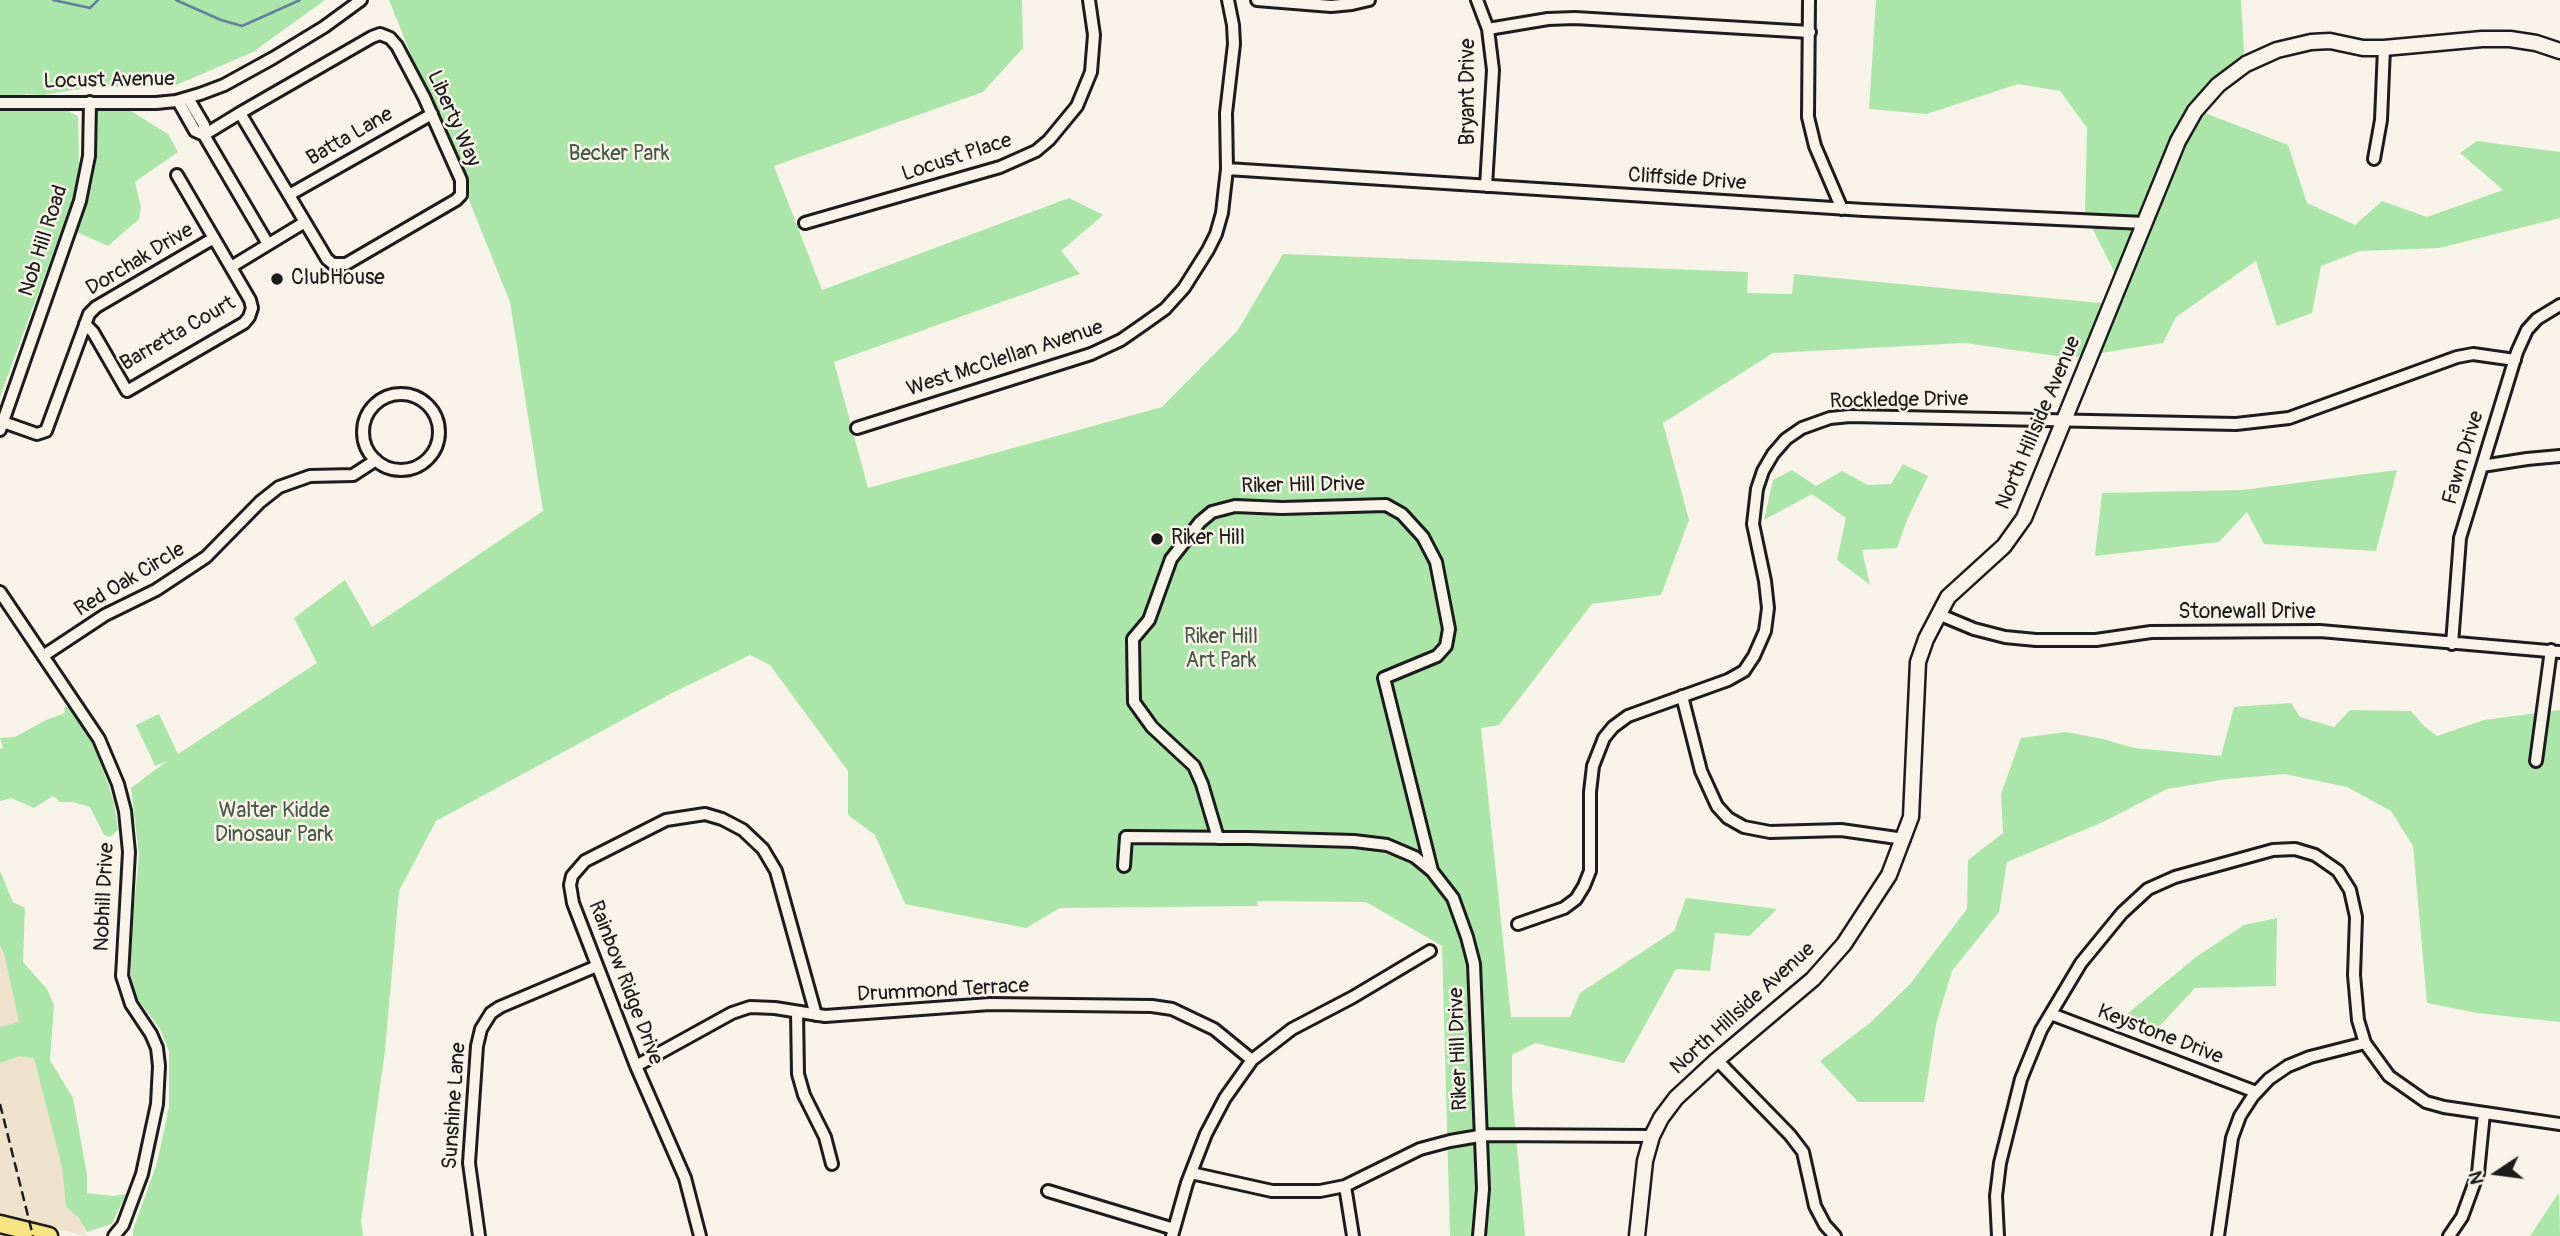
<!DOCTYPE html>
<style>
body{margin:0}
#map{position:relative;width:2560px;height:1236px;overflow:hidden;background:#f7f3e8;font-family:Pangolin,sans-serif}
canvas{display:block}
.north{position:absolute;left:2462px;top:1138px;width:70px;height:70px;-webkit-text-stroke:5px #f7f3e8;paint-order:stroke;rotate:257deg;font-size:19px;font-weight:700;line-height:28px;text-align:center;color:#1c1c1c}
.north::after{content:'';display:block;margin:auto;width:24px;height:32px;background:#1c1c1c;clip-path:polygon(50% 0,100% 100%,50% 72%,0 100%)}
</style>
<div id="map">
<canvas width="2560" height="1236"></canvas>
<div class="north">N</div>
</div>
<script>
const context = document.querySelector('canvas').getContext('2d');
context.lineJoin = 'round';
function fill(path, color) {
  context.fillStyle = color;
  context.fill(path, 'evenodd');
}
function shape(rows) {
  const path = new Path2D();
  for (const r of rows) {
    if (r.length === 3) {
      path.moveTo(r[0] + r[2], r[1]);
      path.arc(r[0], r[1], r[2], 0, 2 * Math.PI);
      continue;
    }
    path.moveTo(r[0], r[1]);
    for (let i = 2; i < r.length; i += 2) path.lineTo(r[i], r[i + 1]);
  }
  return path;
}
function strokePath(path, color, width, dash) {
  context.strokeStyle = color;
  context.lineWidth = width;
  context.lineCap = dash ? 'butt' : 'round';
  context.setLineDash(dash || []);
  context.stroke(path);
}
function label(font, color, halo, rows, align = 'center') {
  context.font = font + ' Pangolin,sans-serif';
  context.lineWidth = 5;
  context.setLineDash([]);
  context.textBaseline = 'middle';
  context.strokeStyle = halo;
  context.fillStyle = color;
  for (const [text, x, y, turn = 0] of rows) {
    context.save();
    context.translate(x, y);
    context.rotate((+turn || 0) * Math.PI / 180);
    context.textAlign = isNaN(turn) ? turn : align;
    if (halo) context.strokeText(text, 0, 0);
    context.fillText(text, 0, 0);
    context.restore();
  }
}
const built = shape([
 [0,918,15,942,86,1236,0,1216]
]);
const green = shape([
 [0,0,325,0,253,52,174,86,92,87,43,95,25,94,20,109,64,109,78,116,79,164,74,195,0,397],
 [389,0,1022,0,1023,48,983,92,774,166,822,290,1069,198,1103,215,1061,251,1080,274,834,362,868,488,1162,407,1238,330,1283,254,1748,272,1747,293,1792,294,1794,274,2112,304,2120,283,2085,214,2087,128,2060,91,2018,84,1927,114,1869,109,1876,0,2241,0,2244,53,2192,108,2288,145,2307,203,2355,225,2382,201,2427,217,2503,190,2460,153,2477,141,2560,152,2560,218,2439,248,2360,251,2321,266,2312,313,2277,326,2256,261,2176,317,2163,343,2070,358,1965,343,1773,353,1663,423,1689,520,1661,595,1592,604,1499,725,1481,728,1511,1017,1570,1017,1580,993,1674,931,1686,898,1777,909,1749,936,1715,933,1710,971,1676,969,1624,1063,1535,1043,1512,1055,1512,1091,1525,1236,1450,1236,1442,946,1366,902,1257,901,1258,906,1060,908,1026,928,905,904,875,835,848,815,848,771,770,665,750,655,672,693,436,821,399,891,385,1051,361,1221,363,1236,133,1236,133,1230,157,1163,169,1107,169,1051,160,1029,137,998,131,976,130,950,139,855,131,788,167,761,155,766,136,725,159,714,178,754,317,663,294,618,345,580,372,627,543,511,510,302],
 [98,108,126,108,168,134,178,152,135,182,141,207,139,219,108,246,77,232,94,173],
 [1903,464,1928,476,1907,520,1897,548,1862,550,1870,585,1837,560,1846,518,1812,494,1764,520,1773,480,1792,470,1816,486,1842,471,1868,485,1891,484],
 [2397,470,2376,551,2264,544,2247,512,2219,542,2095,556,2102,493,2243,490],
 [2291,703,2300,717,2334,727,2350,710,2411,711,2424,726,2437,736,2484,720,2560,710,2560,1022,2477,1013,2427,1003,2413,846,2391,811,2347,787,2285,774,2227,779,2167,789,2103,822,2007,862,1999,912,1952,971,1936,1024,1924,1102,1858,1102,1820,1061,1871,1022,1910,984,1967,909,1968,860,2003,833,2001,794,2021,738,2066,732,2103,739,2134,748,2221,756,2234,707],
 [70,706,97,751,114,802,118,830,110,837,104,835,90,807,73,802,60,802,53,796,34,808,11,798,0,801,0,749,3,748,0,738,15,737,46,720,65,713,64,707],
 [0,871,13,902,25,908,23,962,47,989,54,1005,50,1060,73,1098,87,1175,87,1193,113,1196,126,1194,112,1224,87,1232,79,1218,66,1207,62,1167,34,1058,19,1056,0,1063,0,1027,19,1022,4,953,0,946],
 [2277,918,2276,986,2195,988,2154,1032,2121,1019,2196,957,2244,925],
 [2559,1194,2560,1236,2530,1236,2558,1194]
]);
const stream = shape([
 [53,0,90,8,98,0],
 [176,0,221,20,242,26,300,0]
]);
const street = shape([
 [1257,0,1331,6,1352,4,1369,0],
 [1477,0,1488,29,1493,70,1486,186],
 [1809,0,1808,117,1815,146,1842,209],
 [1488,29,1548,19,1575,18,1810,32],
 [188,98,204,125,204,135,268,244],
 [178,101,195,131,204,135],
 [0,103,156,103,176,101,200,94,224,85,273,58,324,27,361,0],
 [204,135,240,113,372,37,380,34,390,38,397,46,424,97,461,180,461,195,456,200,346,264,333,264,327,259,240,113],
 [2374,159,2381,120,2384,48],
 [1227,169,1864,210,2144,223],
 [289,195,432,114],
 [805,223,1000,167,1036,151,1049,140,1077,106,1091,72,1094,35,1089,0],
 [231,267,305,222],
 [85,324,93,332,127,391,244,323,249,317,252,308,250,300,177,175],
 [401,432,38],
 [3,422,37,434,46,431,89,314,96,307,214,238],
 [857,428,1091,354,1121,340,1144,324,1165,309,1184,288,1208,250,1216,234,1222,213,1227,169,1226,113,1234,44,1233,25,1228,0],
 [0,430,80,201,89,156,90,102],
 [2482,466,2527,459,2560,456],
 [0,592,99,739,118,784,125,811,129,852,122,976,131,1004,151,1034,157,1048,159,1066,157,1104,142,1174,123,1225,114,1236],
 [1938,614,1974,629,2005,637,2036,640,2096,640,2151,632,2320,631,2560,652],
 [2452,644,2460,538,2517,352,2527,330,2537,319,2560,305],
 [43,656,105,615,156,590,206,557,260,502,279,487,310,476,353,475,376,460],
 [1682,696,1701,771,1717,806,1728,818,1744,827,1770,832,1841,830,1904,839],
 [2536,761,2551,650],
 [1218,838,1202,784,1194,766,1152,727,1134,702,1133,639,1149,620,1171,559,1200,522,1212,512,1235,506,1282,508,1386,505,1402,514,1423,537,1436,562,1449,629,1446,646,1437,656,1384,678,1432,871],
 [1124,866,1126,837,1249,838,1354,841,1387,845,1415,857,1432,871,1453,898,1467,937,1474,964,1483,1189,1479,1236],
 [1518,924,1564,908,1576,899,1584,886,1590,871,1590,792,1593,766,1604,738,1613,727,1628,716,1728,680,1744,671,1754,656,1765,631,1768,608,1765,581,1753,524,1757,489,1763,471,1773,454,1786,439,1802,428,1830,418,1850,416,2236,424,2289,418,2457,357,2473,354,2515,360],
 [797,1012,798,1074,804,1095,825,1137,832,1164],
 [2051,1014,2256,1092],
 [1717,1060,1790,1135,1803,1152,1815,1206,1825,1225,1835,1236],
 [636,1066,732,1013,750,1007,775,1008,825,1016,990,1004,1152,1006,1172,1009,1214,1029,1252,1060],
 [1191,1173,1272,1191,1320,1191,1345,1186,1420,1149,1450,1141,1485,1135,1652,1136],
 [1345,1186,1353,1236],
 [1048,1191,1174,1229],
 [479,1236,469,1163,477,1046,481,1029,491,1013,500,1007,597,966],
 [700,1236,685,1178,636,1066,573,903,570,885,572,876,585,861,666,820,705,814,722,819,743,830,763,849,776,871,816,1015],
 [1172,1236,1187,1183,1206,1134,1225,1098,1252,1060,1292,1029,1353,997,1430,951],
 [1998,1236,1996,1196,2000,1163,2021,1079,2041,1030,2081,963,2122,913,2148,889,2175,877,2273,850,2295,849,2315,855,2338,871,2350,890,2356,917,2354,975,2358,1020,2365,1043,2389,1076,2426,1102,2444,1107,2560,1124],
 [2218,1236,2232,1138,2240,1116,2253,1096,2269,1079,2288,1066,2310,1057,2365,1043],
 [2449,1236,2462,1217,2478,1173,2484,1113]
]);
const secondary = shape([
 [1637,1236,1645,1161,1652,1136,1661,1118,1676,1098,1717,1060,1813,979,1844,944,1889,875,1911,817,1918,662,1926,639,1948,597,2004,546,2024,518,2178,141,2195,111,2218,85,2246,64,2277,50,2311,42,2330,41,2363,48,2384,48,2482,39,2510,39,2536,43,2560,51]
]);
const primary = shape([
 [0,1224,49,1236]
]);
const rail = shape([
 [0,1104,33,1236]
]);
const markers = [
 [277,279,7,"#1c1c1c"],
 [1157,539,7,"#1c1c1c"]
];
const streetNames = [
 ["Locust Avenue",109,81,-1],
 ["Bryant Drive",1469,92,-90],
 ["Liberty Way",453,119,66],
 ["Batta Lane",350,137,-30],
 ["Locust Place",957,158,-18],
 ["Cliffside Drive",1687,180,4],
 ["Nob Hill Road",44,241,-72],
 ["Dorchak Drive",140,260,-31],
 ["Barretta Court",178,334,-30],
 ["West McClellan Avenue",1005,359,-18],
 ["Rockledge Drive",1899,401,-1],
 ["North Hillside Avenue",2039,423,-67],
 ["Fawn Drive",2464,458,-73],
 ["Riker Hill Drive",1303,486,-1],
 ["Red Oak Circle",130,580,-31],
 ["Stonewall Drive",2247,613],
 ["Nobhill Drive",105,897,-87],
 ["Rainbow Ridge Drive",625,983,69],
 ["Drummond Terrace",943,991,-3],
 ["North Hillside Avenue",1743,1009,-42],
 ["Keystone Drive",2160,1035,21],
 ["Riker Hill Drive",1459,1049,-92],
 ["Sunshine Lane",455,1106,-86]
];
const parkNames = [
 ["Becker Park",619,155],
 ["Riker Hill",1221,638],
 ["Art Park",1221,662],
 ["Walter Kidde",274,812],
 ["Dinosaur Park",274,836]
];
const poiNames = [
 ["ClubHouse",291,279],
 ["Riker Hill",1171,539]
];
fill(built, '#efe2cd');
fill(green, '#ace5a9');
strokePath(stream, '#608199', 2.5);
strokePath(street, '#1c1c1c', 16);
strokePath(secondary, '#1c1c1c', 19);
strokePath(primary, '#1c1c1c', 21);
strokePath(street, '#f7f3e8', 10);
strokePath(secondary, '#f7f3e8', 14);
strokePath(primary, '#f6e381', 16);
strokePath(rail, '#1c1c1c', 2.5, [10, 5]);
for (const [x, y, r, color] of markers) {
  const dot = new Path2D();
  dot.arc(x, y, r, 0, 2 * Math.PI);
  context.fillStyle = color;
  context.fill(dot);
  strokePath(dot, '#f7f3e8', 2.5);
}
label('21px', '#1c1c1c', '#f7f3e8', streetNames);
label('21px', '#475846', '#f7f3e8', parkNames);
label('21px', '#1c1c1c', '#f7f3e8', poiNames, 'left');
</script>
